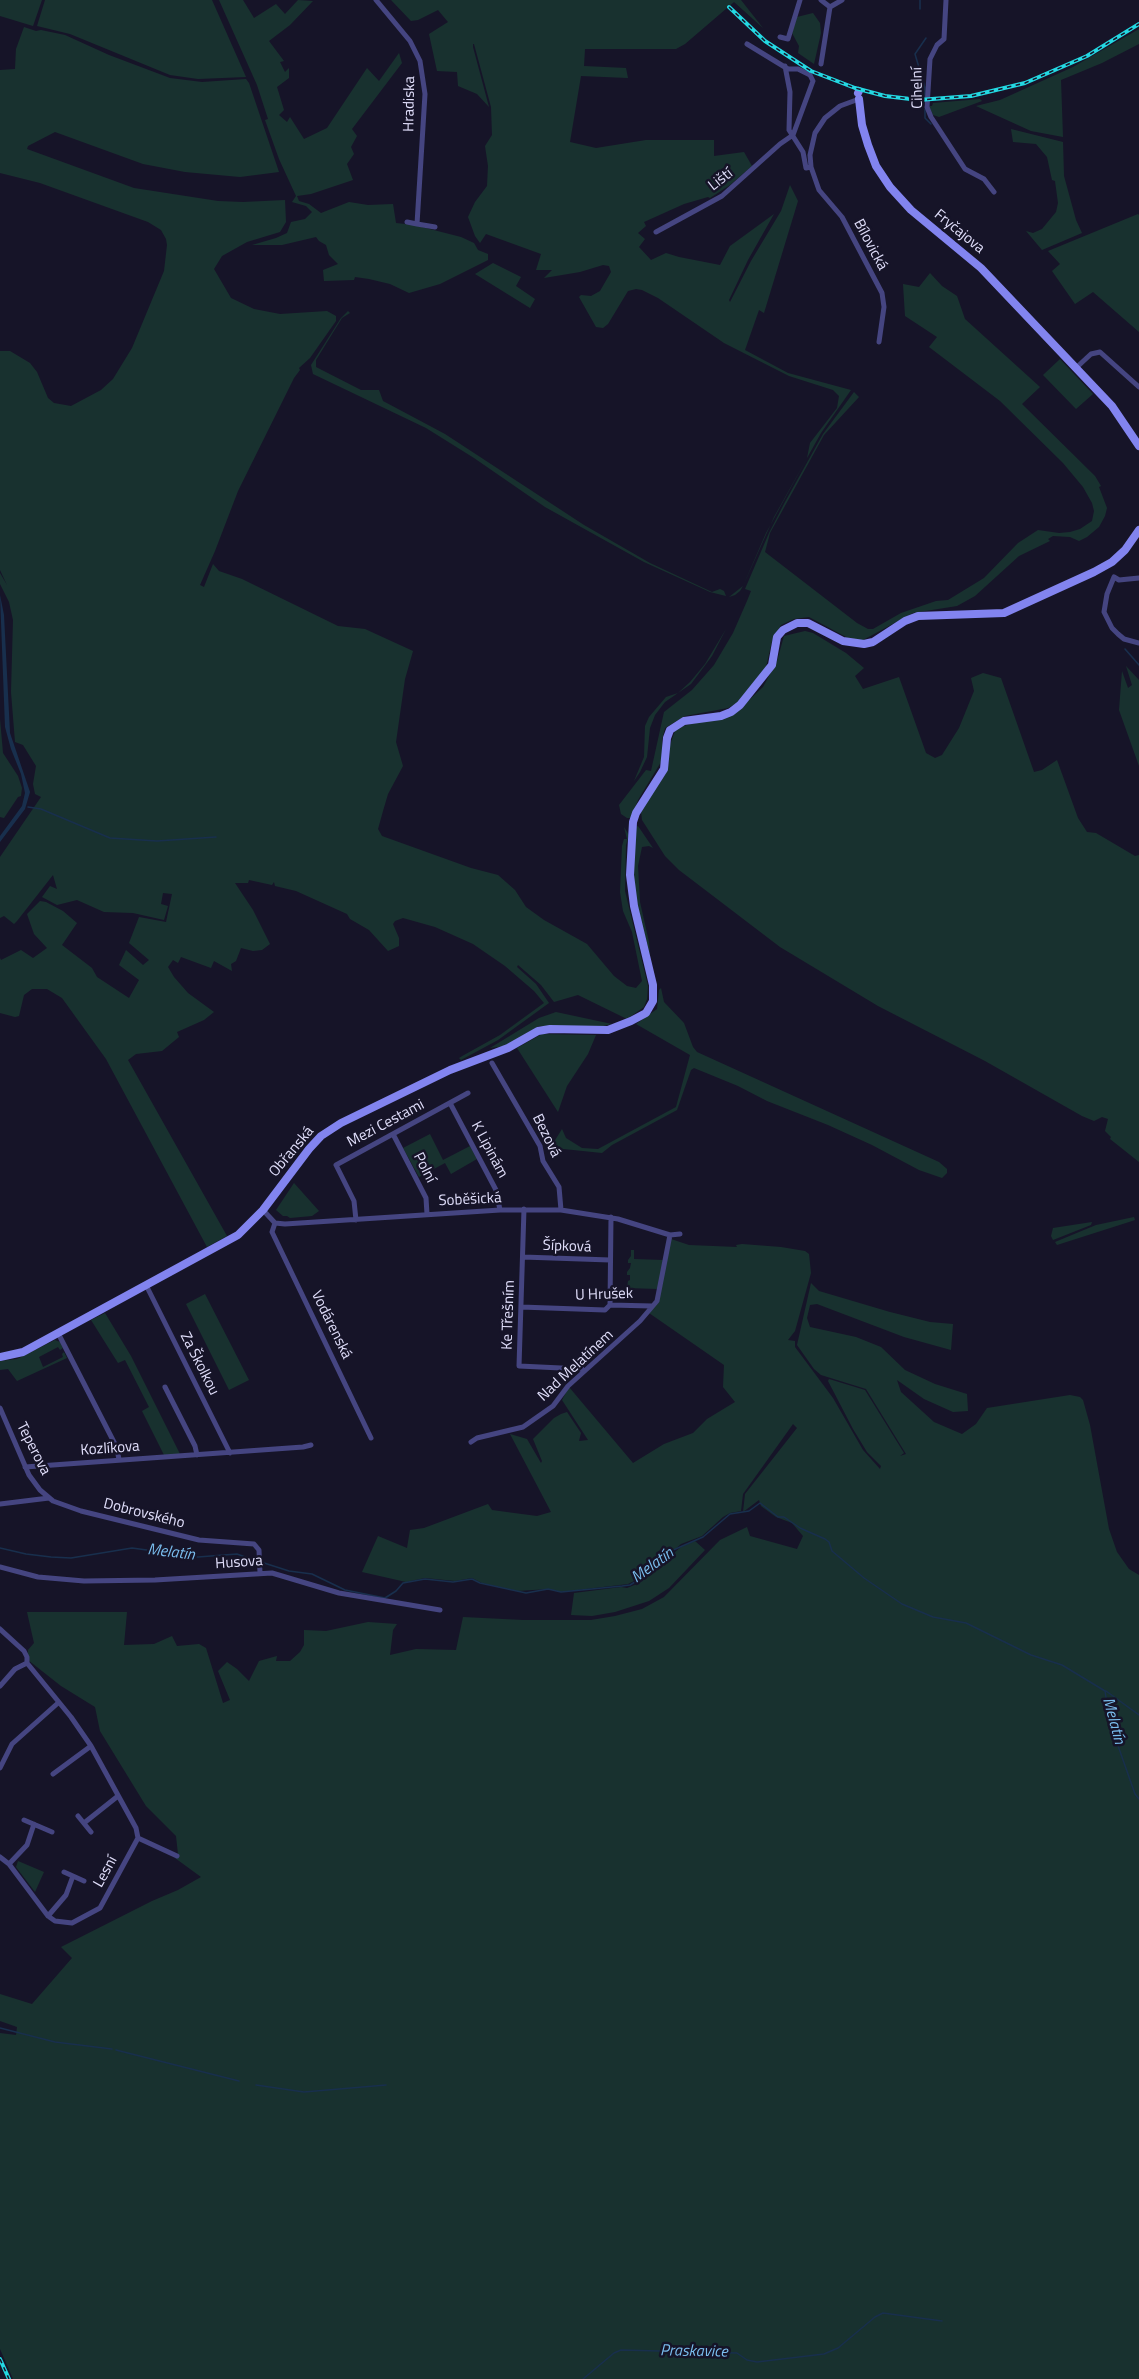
<!DOCTYPE html>
<meta charset="utf-8">
<style>
body{margin:0}
canvas{display:block;background:#161428}
</style>
<canvas width="1139" height="2379"></canvas>
<script>
const context = document.querySelector('canvas').getContext('2d');
context.lineJoin = 'round';
function fill(path, color) {
  context.fillStyle = color;
  context.fill(path, 'evenodd');
}
function shape(rows) {
  const path = new Path2D();
  for (const r of rows) {
    path.moveTo(r[0], r[1]);
    for (let i = 2; i < r.length; i += 2) path.lineTo(r[i], r[i + 1]);
  }
  return path;
}
function strokePath(path, color, width, dash) {
  context.strokeStyle = color;
  context.lineWidth = width;
  context.lineCap = dash ? 'butt' : 'round';
  context.setLineDash(dash || []);
  context.stroke(path);
}
function label(font, color, halo, rows, align = 'center') {
  context.font = font + ' "Titillium Web",sans-serif';
  context.lineWidth = 5;
  context.setLineDash([]);
  context.textBaseline = 'middle';
  context.strokeStyle = halo;
  context.fillStyle = color;
  for (const [text, x, y, turn = 0] of rows) {
    context.save();
    context.translate(x, y);
    context.rotate((+turn || 0) * Math.PI / 180);
    context.textAlign = isNaN(turn) ? turn : align;
    if (halo) context.strokeText(text, 0, 0);
    context.fillText(text, 0, 0);
    context.restore();
  }
}
const green = shape([
 [0,0,42,0,33,26,0,16],
 [45,0,212,0,246,77,198,79,170,75,70,34,37,26],
 [219,0,243,0,254,18,276,4,285,14,298,0,313,1,290,25,269,41,284,61,280,62,285,72,289,68,289,78,277,87,284,110,279,115,287,122,290,117,304,139,327,128,367,68,379,81,399,53,402,63,352,129,357,136,351,147,354,154,347,164,353,180,311,194,297,196,299,201,309,204,321,213,349,202,368,205,393,204,396,223,414,225,461,237,474,243,478,250,488,254,488,260,440,284,409,293,390,284,369,279,355,277,354,280,324,281,323,270,338,264,329,255,326,245,319,241,316,237,282,245,252,245,276,238,287,233,291,222,305,219,312,212,306,206,292,202,296,196,279,159,265,120,268,119,257,85],
 [391,0,741,0,763,28,734,2,685,44,676,49,585,49,584,66,626,68,628,78,581,76,570,142,596,148,646,140,714,140,714,156,744,152,752,166,730,185,710,198,708,197,684,204,644,222,646,226,638,233,645,239,639,247,651,260,666,253,679,257,720,265,730,246,774,214,748,260,729,300,730,302,751,261,781,211,790,185,798,201,764,313,759,310,745,350,788,373,851,390,821,433,774,517,743,586,740,591,735,595,729,597,743,586,766,533,807,458,810,443,837,408,839,396,833,390,789,376,724,343,658,298,642,290,636,289,628,291,608,324,603,328,596,327,579,297,581,295,591,296,600,291,611,272,609,266,603,265,580,272,544,278,552,270,536,270,541,254,486,234,480,243,475,236,468,217,475,202,487,186,488,166,485,146,492,135,491,107,474,44,473,44,473,47,489,107,477,94,458,86,457,72,437,71,429,34,448,22,438,10,418,20,411,21],
 [813,13,820,23,821,33,814,64,798,53,799,46,792,33,797,17],
 [24,27,36,31,41,30,65,35,109,55,170,78,202,82,246,79,249,83,279,172,240,177,185,172,143,164,55,132,28,146,27,149,134,188,218,201,243,202,285,200,286,222,280,232,247,242,222,256,214,269,231,298,254,309,280,314,327,311,336,316,336,321,310,358,299,368,300,370,294,378,238,491,215,551,200,585,204,587,213,564,219,571,242,579,338,626,365,629,413,651,405,679,396,742,403,766,388,794,383,811,378,829,382,836,471,868,498,875,515,890,526,907,544,920,587,944,614,976,627,986,636,988,642,981,632,932,623,911,620,892,622,846,624,839,627,839,624,827,629,835,626,845,625,891,648,986,647,999,644,1007,627,1019,578,995,554,1002,541,985,518,965,517,967,536,984,549,1003,498,1040,461,1060,459,1058,464,1055,500,1035,544,1003,534,991,505,966,473,944,435,927,403,918,395,921,393,924,399,938,399,946,388,951,369,930,350,919,347,914,296,891,275,886,274,882,272,885,249,880,248,883,235,883,253,910,270,944,262,950,253,951,241,948,236,961,231,964,232,971,214,961,211,968,181,957,178,963,173,960,168,967,174,977,188,993,214,1012,204,1020,177,1032,179,1037,162,1051,136,1054,128,1060,227,1236,207,1247,106,1059,62,998,47,989,32,989,24,995,19,1016,15,1017,0,1013,0,958,1,960,21,950,33,958,47,948,34,934,27,914,40,901,46,902,63,911,77,923,62,945,92,968,97,977,129,998,139,980,119,965,126,950,143,965,149,960,129,943,139,917,166,922,172,894,163,893,161,904,168,906,164,920,133,913,104,912,77,900,57,905,42,897,50,886,57,889,53,875,17,921,14,924,4,916,0,918,0,857,41,797,35,794,33,784,36,766,23,745,15,742,11,692,13,620,9,602,0,584,0,573,7,585,0,570,0,351,10,351,30,363,37,372,48,398,54,403,71,406,101,390,113,379,132,348,164,271,167,245,166,239,161,230,148,222,40,183,0,173,0,70,15,69,16,49],
 [1139,29,1139,44,1102,63,1061,80,1063,137,1031,131,976,106,1000,100,1073,67],
 [980,99,982,101,939,117,933,115,929,106,932,106,933,103],
 [1011,129,1063,142,1064,176,1076,220,1082,233,1042,250,1026,231,1033,233,1042,229,1056,212,1058,203,1055,181,1052,180,1047,157,1036,144,1013,142],
 [1138,214,1139,215,1139,332,1093,292,1075,304,1052,271,1060,264,1048,251],
 [493,263,521,277,516,286,535,299,530,308,475,274],
 [930,273,942,286,957,296,965,319,1040,387,1022,404,1095,476,1101,486,1099,487,1107,508,1105,516,1099,527,1087,537,1079,541,1070,537,1053,536,1048,539,1050,541,1019,556,975,596,957,606,913,613,863,640,858,641,848,638,809,617,794,619,781,625,772,641,766,667,737,703,728,708,685,716,665,728,662,740,663,755,661,762,638,800,631,818,627,818,621,814,619,805,646,770,651,771,664,712,692,690,714,665,733,633,747,601,751,591,745,589,769,533,785,502,823,434,854,392,859,397,824,435,770,533,765,552,857,623,868,629,873,629,901,613,936,601,948,600,984,578,1018,543,1038,530,1059,533,1070,532,1080,529,1092,521,1094,511,1092,503,1083,487,1063,463,1000,401,929,347,937,337,905,316,903,284,919,287],
 [348,311,350,313,342,318,316,360,316,367,361,390,379,390,383,401,445,434,584,525,650,563,712,592,720,589,724,591,726,596,710,592,644,562,545,507,474,458,426,428,313,374,311,365,341,318],
 [1060,359,1093,394,1076,409,1043,375],
 [726,629,712,656,691,684,665,702,655,715,650,728,647,757,640,772,634,781,644,757,645,726,649,717,666,697,678,693,690,682,705,664],
 [805,631,813,633,846,653,864,668,855,676,863,689,899,677,926,753,935,758,942,755,959,728,974,691,971,678,983,673,1001,678,1034,772,1042,770,1057,760,1078,818,1087,832,1096,833,1135,856,1139,855,1139,1162,1110,1139,1111,1137,1105,1131,1108,1119,1102,1117,1094,1121,1082,1116,985,1061,878,1006,780,947,679,870,665,856,642,820,641,811,666,772,669,761,670,745,675,731,683,726,734,714,763,687,777,661,784,636],
 [1126,666,1139,680,1139,766,1119,710,1122,671,1128,688,1132,685],
 [0,719,3,753,18,776,22,788,21,796,18,797,4,818,0,817],
 [638,826,653,848,649,846,642,847,638,866,640,902,649,942,650,955,635,896,633,875,636,827],
 [661,988,664,1002,684,1023,693,1047,697,1052,939,1162,947,1169,947,1173,942,1178,919,1170,872,1145,828,1125,767,1101,738,1086,694,1068,691,1070,677,1110,612,1145,602,1153,554,1148,549,1150,562,1129,566,1138,582,1148,598,1149,676,1107,690,1055,636,1024,657,1009,659,990],
 [556,1012,612,1024,599,1027,539,1026,505,1046,490,1048,539,1018],
 [542,1034,596,1035,588,1054,567,1086,558,1112,517,1048],
 [430,1134,443,1160,470,1146,477,1159,451,1174,445,1163,419,1177,403,1148],
 [294,1183,319,1211,312,1216,290,1218,287,1216,283,1216,276,1210],
 [1134,1217,1135,1220,1129,1222,1057,1245,1055,1242,1096,1225],
 [1092,1222,1091,1225,1053,1240,1051,1236,1053,1228],
 [671,1239,689,1245,737,1247,736,1245,742,1244,781,1247,805,1251,809,1254,811,1273,795,1331,788,1340,795,1341,795,1347,833,1398,863,1450,880,1469,881,1466,867,1452,853,1429,828,1381,829,1379,865,1390,904,1453,900,1456,906,1454,866,1389,821,1375,814,1369,797,1345,811,1283,819,1291,890,1312,930,1322,953,1324,951,1350,904,1337,817,1304,810,1305,807,1318,810,1327,856,1337,881,1347,905,1370,935,1384,967,1394,968,1411,953,1412,924,1399,897,1380,901,1392,934,1422,962,1434,976,1424,987,1408,1070,1395,1080,1397,1083,1400,1090,1425,1109,1529,1117,1552,1129,1569,1139,1575,1139,2379,13,2379,0,2349,0,2033,16,2035,17,2027,0,2021,0,1994,32,2004,72,1958,61,1947,152,1901,178,1890,201,1877,175,1858,178,1854,176,1836,146,1806,100,1731,95,1707,61,1686,28,1660,28,1650,34,1643,27,1612,127,1612,124,1645,154,1644,172,1636,177,1646,199,1644,206,1648,223,1703,230,1700,218,1671,227,1662,237,1669,249,1681,259,1661,277,1656,276,1661,290,1661,300,1652,304,1645,304,1630,326,1631,368,1622,397,1624,393,1630,390,1655,416,1649,456,1650,463,1617,523,1620,591,1620,615,1616,642,1609,664,1597,720,1540,747,1527,750,1536,797,1549,803,1536,792,1523,776,1517,761,1506,759,1500,743,1512,745,1494,797,1428,793,1424,743,1494,741,1511,730,1513,723,1517,702,1536,681,1544,674,1550,664,1552,640,1578,628,1584,561,1592,549,1589,517,1591,482,1583,472,1578,455,1581,425,1578,406,1582,362,1572,378,1536,407,1548,410,1530,424,1528,488,1504,492,1510,514,1513,537,1516,551,1512,510,1434,527,1439,541,1463,542,1461,533,1439,554,1418,561,1414,567,1412,581,1433,579,1441,588,1440,562,1400,569,1387,633,1463,664,1444,693,1433,707,1419,735,1402,723,1387,724,1365,649,1313,658,1301],
 [631,1250,634,1250,634,1259,663,1260,658,1289,627,1288,628,1281,630,1280,630,1275,627,1275,627,1272,630,1268,631,1263,628,1263,628,1260,631,1256],
 [205,1294,249,1380,229,1390,186,1304],
 [105,1313,131,1356,180,1454,164,1455,142,1411,149,1407,125,1360,118,1363,91,1320],
 [55,1340,60,1342,63,1348,60,1350,58,1347,39,1357,43,1367,63,1357,62,1354,64,1352,67,1358,17,1381,8,1369,0,1370,0,1361,17,1359],
 [695,1541,705,1550,669,1588,649,1601,615,1612,592,1616,571,1615,574,1593,621,1587,627,1588,637,1584,681,1547],
 [18,1861,44,1872,35,1892,16,1867]
]);
const water = shape([
 [0,595,4,615,10,733,30,792,25,809,0,842,0,836,22,806,25,793,21,774,11,749,5,727]
]);
const stream = shape([
 [920,0,920,9],
 [925,98,925,88,915,54,926,38],
 [925,109,925,118,931,124],
 [1125,649,1139,665],
 [28,807,41,809,110,838,157,841,216,837],
 [0,1548,26,1554,51,1557,71,1558,132,1548,198,1557,237,1554,256,1561],
 [261,1562,289,1571,312,1574,345,1590,385,1598,396,1591,403,1583,425,1579,453,1582,472,1579,480,1583,526,1593,548,1589,561,1592,622,1586,630,1585,640,1579,664,1554,703,1537,730,1514,749,1511,760,1503,778,1517,784,1517,800,1528,825,1539,829,1542,832,1551,864,1578,902,1604,933,1617,966,1623,1031,1655,1062,1665,1105,1691,1110,1723,1135,1794,1139,1799],
 [1106,1691,1139,1715],
 [0,2028,55,2042,112,2049],
 [116,2050,239,2081],
 [256,2085,304,2092,386,2085],
 [583,2379,614,2353,621,2350,737,2353,747,2360,757,2362,824,2354,838,2348,875,2317,883,2313,942,2321]
]);
const street = shape([
 [376,0,410,41,420,61,425,94,417,224,435,227],
 [821,0,830,7],
 [946,0,944,39,937,45,930,59,927,107,931,117,965,169,984,179,994,192],
 [830,7,842,0],
 [780,37,788,39,800,0],
 [747,44,788,69,798,69,810,75,813,81,793,135],
 [821,64,830,7],
 [785,66,790,92,789,130,803,152,806,168,811,167],
 [859,99,840,106,825,118,815,133,810,155,811,167,819,190,842,217,882,293,884,307,879,342],
 [407,222,417,224],
 [656,232,722,196,780,144,793,135],
 [1077,367,1091,354,1100,352,1139,387],
 [1114,577,1107,594,1104,612,1112,628,1118,634,1124,639,1139,643],
 [1114,577,1119,580,1139,578],
 [492,1063,540,1146,543,1161,559,1187,561,1210],
 [450,1103,496,1190,500,1210],
 [393,1134,426,1198,427,1214],
 [524,1209,519,1366,582,1369],
 [263,1210,275,1223,285,1224,500,1210,561,1210,618,1219,670,1235,680,1234],
 [356,1220,354,1201,336,1165,468,1093],
 [275,1223,272,1232,371,1438],
 [523,1257,610,1260],
 [146,1285,230,1453],
 [610,1305,611,1217],
 [521,1307,605,1310,610,1305,652,1306],
 [58,1333,117,1448,119,1460],
 [165,1387,195,1446,197,1455],
 [0,1408,29,1475,40,1490,53,1501,81,1511,199,1540,254,1544,259,1550,260,1573],
 [471,1442,477,1438,523,1427,553,1406,568,1386,640,1321,657,1301,670,1235],
 [25,1467,303,1447,311,1445],
 [0,1504,49,1498],
 [0,1567,38,1577,84,1581,155,1580,272,1573,339,1593,440,1610],
 [0,1629,24,1651,27,1657,27,1663],
 [0,1686,15,1669,27,1663],
 [0,1768,12,1744,58,1703],
 [53,1774,91,1746],
 [78,1816,91,1832],
 [24,1820,52,1832],
 [84,1823,118,1796],
 [138,1838,177,1856],
 [0,1857,9,1864,48,1916,55,1921,72,1923,100,1908,138,1838,136,1828,91,1746,71,1717,27,1663],
 [9,1864,27,1845,34,1824],
 [64,1872,84,1881],
 [48,1916,66,1895,73,1876]
]);
const secondary = shape([
 [858,93,859,91],
 [859,99,862,125,868,145,876,166,890,187,911,210,981,268,1112,406,1139,446],
 [0,1357,23,1352,238,1235,263,1210,309,1149,321,1136,341,1123,450,1070,508,1048,538,1031,550,1029,608,1030,631,1021,646,1013,653,1001,653,985,634,906,630,875,633,822,636,813,664,769,667,738,670,730,684,721,721,716,731,712,740,705,772,665,777,637,783,630,797,623,808,623,843,641,864,644,873,642,905,621,918,616,1004,613,1094,572,1112,562,1125,550,1139,530]
]);
const rail = shape([
 [729,7,765,41,811,71,855,88,885,96,919,100,971,96,1025,83,1087,56,1139,24],
 [0,2359,9,2379]
]);
const streetNames = [
 ["Cihelní",918,88,-91],
 ["Hradiska",410,104,-89],
 ["Liští",721,180,-38],
 ["Fryčajova",959,232,39],
 ["Bílovická",870,245,62],
 ["Mezi Cestami",386,1124,-28],
 ["Bezová",546,1136,64],
 ["K Lipinám",489,1150,62],
 ["Obřanská",292,1152,-50],
 ["Polní",424,1168,63],
 ["Soběšická",470,1200,-3],
 ["Šípková",567,1247,2],
 ["U Hrušek",604,1295,-2],
 ["Ke Třešním",509,1315,-88],
 ["Vodárenská",331,1325,64],
 ["Za Školkou",199,1364,63],
 ["Nad Melatínem",576,1366,-43],
 ["Teperova",33,1449,63],
 ["Kozlíkova",110,1449,-4],
 ["Dobrovského",144,1514,14],
 ["Husova",239,1563,-4],
 ["Lesní",106,1872,-61]
];
const waterNames = [
 ["Melatín",171,1553,7],
 ["Melatín",653,1566,-36],
 ["Melatín",1113,1721,75],
 ["Praskavice",694,2352,1]
];
fill(green, '#18312f');
fill(water, '#182f4d');
strokePath(stream, '#182f4d', 1.5);
strokePath(street, '#454581', 5);
strokePath(secondary, '#8284ef', 8);
strokePath(rail, '#23d8e2', 4);
strokePath(rail, '#161428', 1.5, [4.5]);
label('15px', '#e1dffb', '#161428', streetNames);
label('italic 16px', '#7abdee', '#161428', waterNames);
</script>
